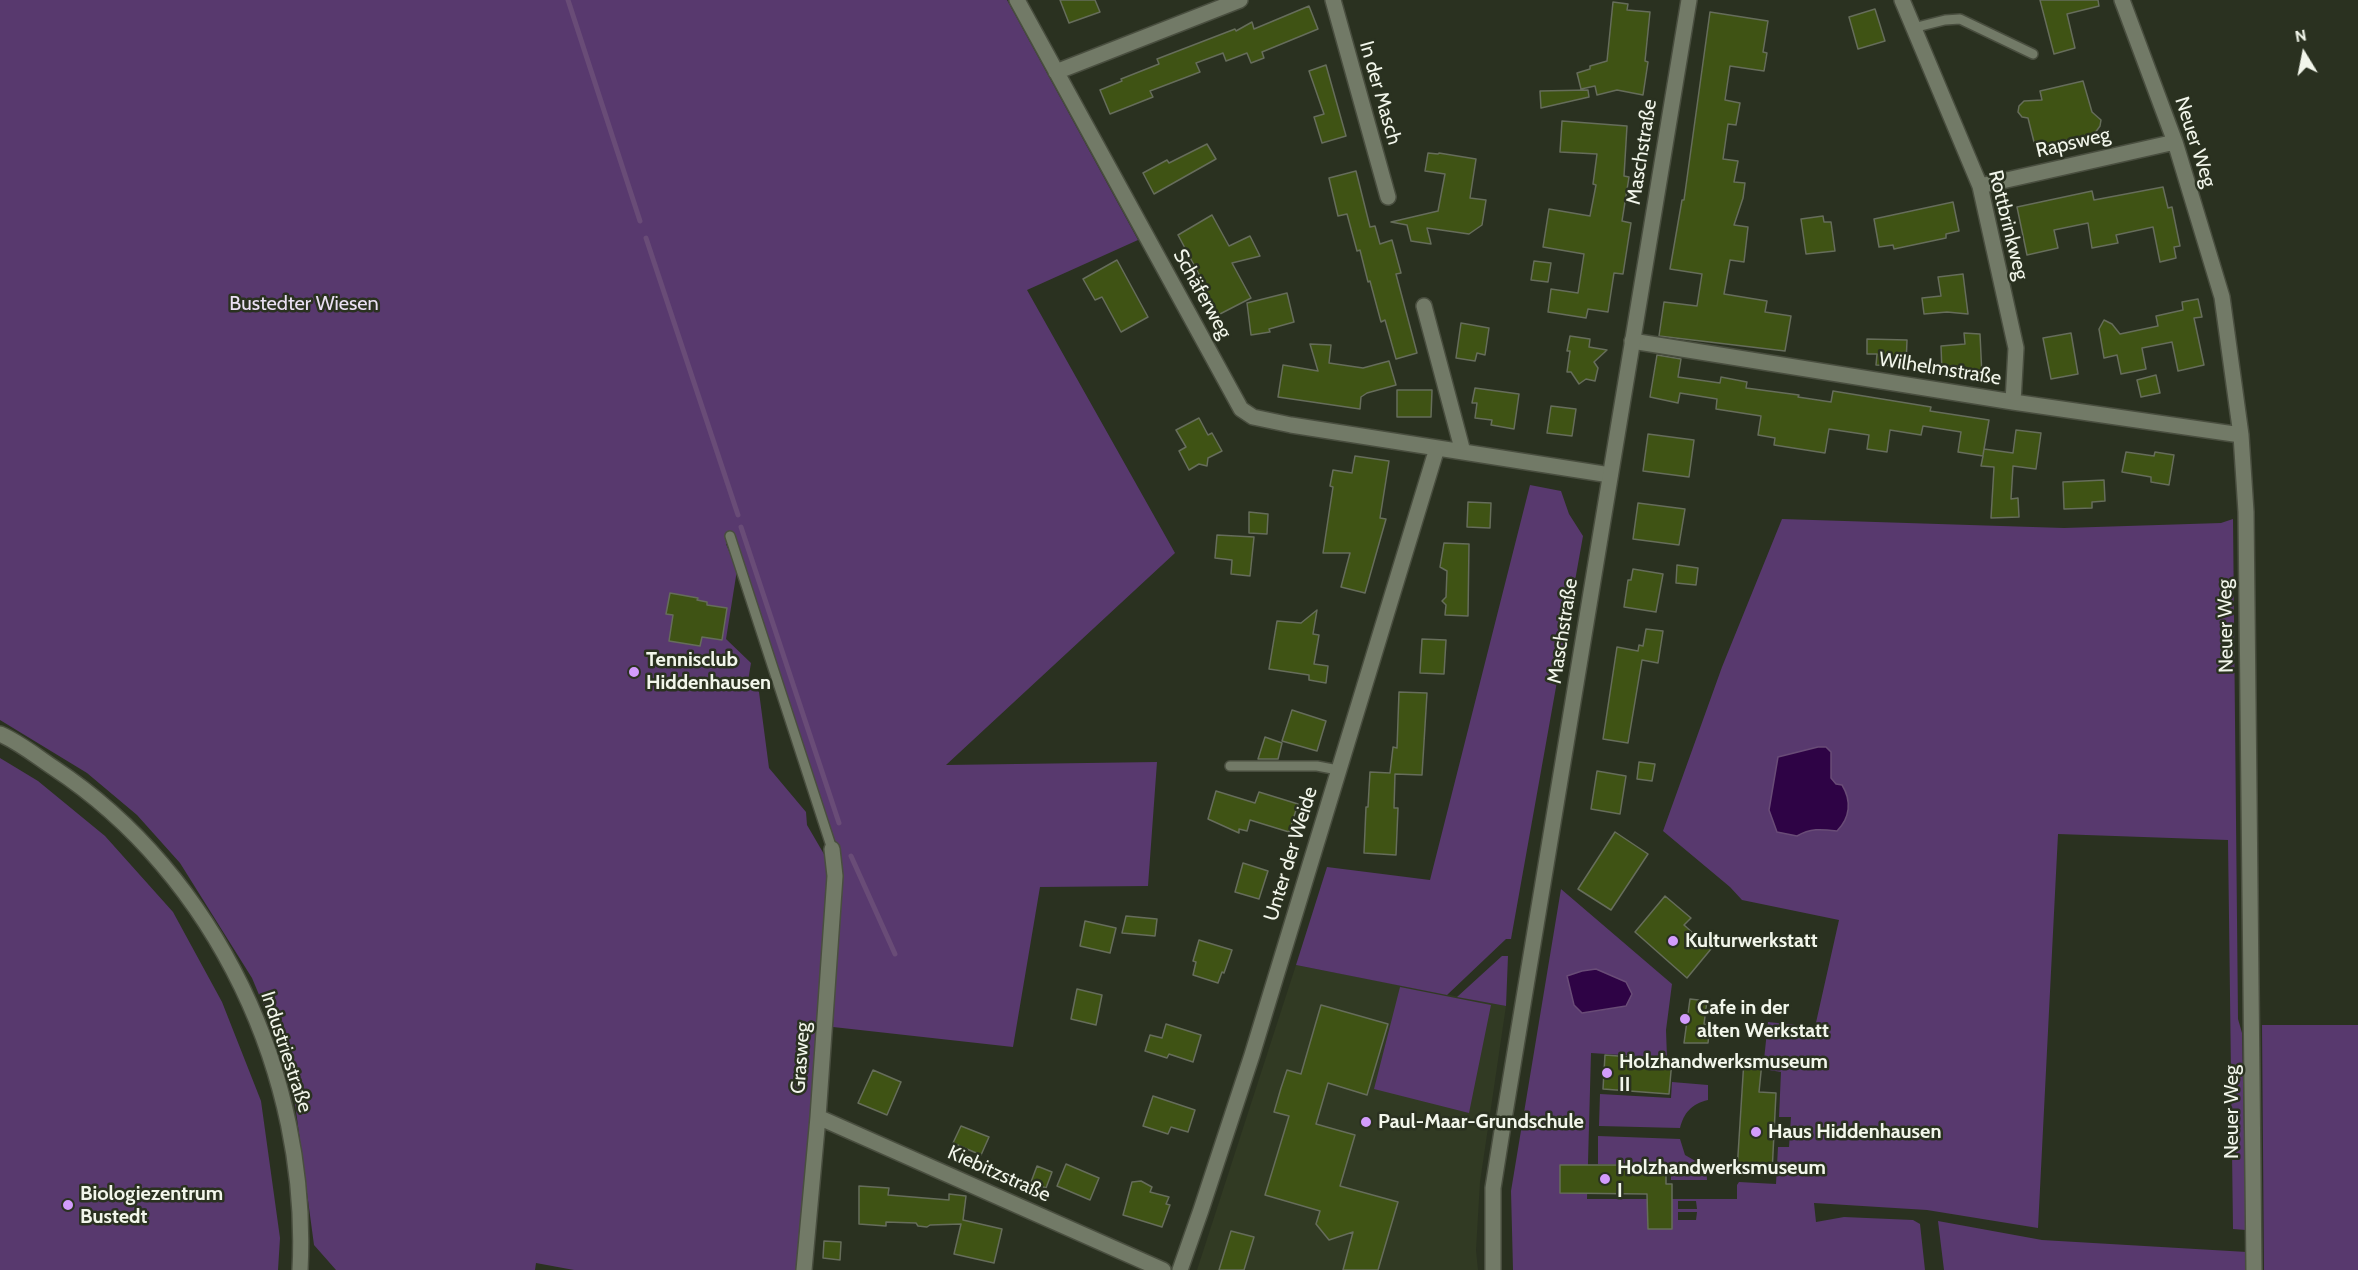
<!DOCTYPE html>
<meta charset="utf-8">
<style>
body{margin:0}
#map{position:relative;width:2358px;height:1270px;overflow:hidden;background:#2a3120;font-family:Cabin,sans-serif}
canvas{display:block}
.north{position:absolute;left:2274px;top:24px;width:60px;height:60px;-webkit-text-stroke:4px #2a3120;paint-order:stroke;rotate:350deg;font-size:16px;font-weight:700;line-height:24px;text-align:center;color:#f2f6eb}
.north::after{content:'';display:block;margin:auto;width:21px;height:27px;background:#f2f6eb;clip-path:polygon(50% 0,100% 100%,50% 72%,0 100%)}
</style>
<div id="map">
<canvas width="2358" height="1270"></canvas>
<div class="north">N</div>
</div>
<script>
const ctx = document.querySelector('canvas').getContext('2d');
ctx.lineJoin = 'round';
function fill(path, color) {
  ctx.fillStyle = color;
  ctx.fill(path, 'evenodd');
}
function trace(path, color, width, dash) {
  ctx.strokeStyle = color;
  ctx.lineWidth = width;
  ctx.lineCap = dash ? 'butt' : 'round';
  ctx.setLineDash(dash || []);
  ctx.stroke(path);
}
function drawText(font, color, halo, rows, align = 'center') {
  ctx.font = font + ' Cabin,sans-serif';
  ctx.lineWidth = 5;
  ctx.setLineDash([]);
  ctx.textBaseline = 'middle';
  ctx.strokeStyle = halo;
  ctx.fillStyle = color;
  for (const [text, x, y, turn = 0] of rows) {
    ctx.save();
    ctx.translate(x, y);
    ctx.rotate((+turn || 0) * Math.PI / 180);
    ctx.textAlign = isNaN(turn) ? turn : align;
    if (halo) ctx.strokeText(text, 0, 0);
    ctx.fillText(text, 0, 0);
    ctx.restore();
  }
}
fill(new Path2D(`
 M1296,965L1506,1006L1480,1182L1476,1250L1478,1270H1197Z`), '#313a23');
fill(new Path2D(`
 M0,0H1007L1138,240L1027,290L1175,553L946,765L1157,762L1148,886L1040,887L1013,1047L833,1027L841,860L736,541L726,544L737,570L726,639L751,663L748,681L759,692L769,768L806,812L807,825L828,861L810,1154L800,1270H574L536,1263L535,1270H336L314,1245L294,1096L278,1040L252,978L180,863L137,815L87,773L0,720Z
 M1530,485L1561,491L1569,514L1583,536L1511,939H1506L1447,995L1296,965L1327,867L1430,880Z
 M1782,519L2064,528L2221,523L2233,519L2238,1019L2242,1033L2246,1230L2233,1229L2228,840L2058,834L2038,1228L1927,1210L1814,1203L1816,1222L1844,1217L1913,1220L1920,1224L1925,1270H1513L1511,1191L1561,889L1672,984L1666,1030L1667,1058L1591,1053L1587,1199H1737V1185L1739,1182L1776,1184L1778,1147H1789L1791,1117H1779L1781,1072L1763,1069L1768,1022L1815,1027L1839,920L1742,900L1730,887L1663,831L1722,667ZM1831,752V778L1836,784L1837,831C1821,829 1810,828 1797,836L1777,831L1769,810ZM1567,976L1626,1006L1582,1013L1574,1005ZM1678,1201H1696L1697,1209H1678ZM1678,1212H1697L1696,1220H1678Z
 M0,758L38,781L105,836L173,912L222,1002L261,1101L280,1238L278,1270H0Z
 M1502,956H1508L1506,1006L1457,997Z
 M1400,987L1491,1005L1469,1113L1374,1089Z
 M2262,1025H2358V1270H2264Z
 M1672,1082L1708,1085V1100C1691,1104 1684,1113 1680,1128L1599,1126L1600,1094L1671,1098Z
 M1598,1136L1680,1139L1685,1155L1706,1167L1707,1180H1671V1165L1598,1164Z
 M1938,1221L2042,1240L2247,1252L2246,1270H1944Z`), '#58396e');
const water = new Path2D(`
 M1818,747H1826L1831,752V778L1836,784L1842,785C1852,801 1850,818 1837,831C1821,829 1810,828 1797,836L1777,832L1769,810L1778,757Z
 M1596,969L1626,982L1632,994L1626,1006L1582,1013L1574,1005L1567,976L1582,971Z`);
fill(water, '#2e0345');
trace(water, '#694c77', 1.5);
trace(new Path2D(`
 M568,0L640,221
 M646,238L738,515
 M741,527L839,823
 M851,856L895,954`), '#694c77', 5);
const building = new Path2D(`
 M1060,0H1095L1100,12L1069,23Z
 M2040,0H2098L2099,6L2067,14L2075,48L2054,54Z
 M1613,2L1628,4L1627,10L1650,12L1645,61L1648,62L1643,95L1617,90L1597,95L1595,86L1581,89L1577,73L1590,69V66L1607,61Z
 M1309,6L1318,29L1262,52L1264,58L1251,63L1247,53L1226,61L1223,53L1196,63L1200,72L1150,91L1153,97L1110,114L1100,90L1122,81L1121,79L1159,64L1157,59L1235,29L1236,31L1252,22L1254,29Z
 M1875,9L1885,41L1858,49L1849,17Z
 M1710,12L1768,21L1763,52L1767,53L1764,71L1730,66L1725,100L1740,103L1736,125L1728,124L1723,159L1738,161L1734,182L1745,183L1743,198L1734,225L1748,227L1744,262L1730,260L1724,294L1767,301L1765,312L1791,316L1785,351L1659,336L1664,302L1697,306L1702,274L1670,269L1682,200H1684Z
 M1326,65L1346,136L1322,143L1314,117L1324,114L1309,71Z
 M2083,81L2092,112L2101,120L2100,126L2095,133L2044,146L2038,145L2034,142L2028,118L2022,117L2018,112L2019,106L2024,101L2042,100L2040,91Z
 M1588,90L1589,97L1541,108L1540,91Z
 M1562,121L1627,126L1624,176L1629,177L1622,221L1631,223L1623,274L1614,273L1608,312L1588,309L1586,318L1548,312L1551,289L1578,293L1584,254L1543,247L1549,209L1590,216L1596,185L1593,184L1597,154L1560,152Z
 M1207,144L1216,159L1154,194L1143,173L1167,160L1169,163Z
 M1428,153L1438,154L1439,153L1476,159L1470,198L1486,200L1482,225L1469,234L1427,228L1431,244L1411,241L1407,225L1391,222L1438,211L1445,174L1425,171Z
 M1356,171L1370,227L1375,226L1380,244L1392,240L1401,273L1396,274L1417,353L1396,359L1385,320L1381,322L1370,281L1368,282L1360,250L1357,251L1347,214L1338,216L1329,178Z
 M2163,187L2168,208L2172,207L2180,246L2174,247L2176,258L2160,262L2153,227L2116,235L2118,243L2092,248L2088,223L2054,230L2058,248L2027,255L2017,207L2092,191L2094,200Z
 M1953,202L1959,231L1946,234V238L1894,249L1893,245L1879,247L1874,219Z
 M1212,215L1229,246L1250,236L1260,256L1232,263L1251,298L1218,315L1215,310L1212,311L1200,288L1198,280L1201,278L1178,235Z
 M1823,216L1824,222H1831L1835,251L1806,254L1801,219Z
 M1117,260L1148,317L1121,332L1102,297L1095,300L1083,279Z
 M1534,261L1551,263L1548,282L1531,280Z
 M1963,274L1968,314L1947,312L1924,314L1922,298L1941,296L1938,277Z
 M1287,293L1294,322L1269,329L1270,332L1251,335L1247,303Z
 M2198,299L2202,317L2194,318L2204,365L2178,371L2172,342L2142,348L2146,369L2121,374L2117,355L2104,358L2099,329L2104,320L2112,324L2120,334L2158,326L2156,316L2183,310L2182,302Z
 M1461,323L1489,328L1485,355L1477,353L1475,361L1456,358Z
 M1964,333L1980,334L1982,376L1956,377V370L1942,372L1941,346L1965,344Z
 M2071,333L2078,374L2051,379L2043,338Z
 M1570,336L1590,339L1589,347L1607,350L1594,362L1598,368L1595,381L1586,379L1579,384L1571,372H1567L1570,351H1567Z
 M1867,339L1907,340L1906,366L1876,365L1877,354H1867Z
 M1310,344L1331,345L1329,363L1363,368L1389,361L1396,385L1367,393L1361,397L1360,409L1278,397L1283,365L1318,371Z
 M1657,355L1681,359L1678,377L1720,383L1721,377L1747,382L1746,388L1799,395L1798,397L1831,402L1833,391L1931,407L1930,411L1989,420L1983,455L1984,449L2013,453L2016,430L2041,433L2036,469L2013,466L2011,499L2018,498L2019,517L1991,518L1994,467L1981,466L1983,456L1958,452L1961,432L1923,426L1921,435L1890,430L1887,452L1867,449L1869,435L1829,429L1825,453L1774,445L1775,438L1758,435L1761,416L1716,409L1717,399L1680,393L1678,403L1650,397Z
 M2156,375L2160,393L2141,397L2137,380Z
 M1475,388L1519,394L1514,429L1491,425L1492,420L1475,418L1477,403H1472Z
 M1397,390H1432L1431,417H1397Z
 M1551,406L1576,409L1572,436L1547,433Z
 M1199,418L1208,435L1212,433L1222,451L1208,458L1207,466L1199,464L1189,470L1179,451L1186,447L1176,430Z
 M1648,434L1694,440L1689,477L1643,471Z
 M2126,452L2154,456L2155,452L2174,455L2169,485L2151,482V477L2122,472Z
 M1355,456L1389,461L1380,518L1386,519L1365,593L1341,587L1350,553H1323L1333,487L1330,486L1333,470L1352,473Z
 M2104,480L2105,501L2092,502V508L2064,509L2063,482Z
 M1468,502L1491,503L1490,528L1467,527Z
 M1638,503L1685,509L1679,545L1633,539Z
 M1249,512L1268,514L1267,534L1249,533Z
 M1217,535L1254,537L1250,576L1231,574L1232,560L1215,558Z
 M1444,543L1469,544L1468,616L1445,615L1446,605L1442,601L1446,597L1447,571L1440,567Z
 M1677,565L1698,568L1696,585L1676,583Z
 M1633,569L1663,574L1656,612L1624,607L1628,580H1631Z
 M670,593L698,598L697,600L707,602V605L727,608L722,640L702,637L700,646L669,641L673,615L666,614Z
 M1317,610L1313,634L1319,635L1314,664L1328,666L1326,683L1309,680V675L1269,669L1277,621L1301,623Z
 M1646,629L1663,631L1658,663L1642,660L1628,743L1603,739L1617,647L1638,651L1639,645L1643,646Z
 M1422,639L1446,640L1444,674L1420,673Z
 M1399,692L1427,693L1422,775L1395,774L1394,808H1398L1396,855L1364,853L1366,807H1368L1370,772L1390,773L1393,747L1397,748Z
 M1292,710L1326,721L1317,751L1282,741Z
 M1265,737L1282,743L1278,759H1258Z
 M1639,762L1655,764L1652,781L1637,779Z
 M1597,771L1626,776L1620,814L1591,809Z
 M1216,791L1255,803L1259,792L1298,804L1289,832L1250,820L1247,831L1239,829V833L1208,819Z
 M1615,832L1648,854L1611,910L1578,889Z
 M1243,863L1268,871L1259,899L1235,892Z
 M1665,896L1691,918L1684,925L1711,949L1687,978L1635,932Z
 M1126,916L1157,919L1155,936L1122,933Z
 M1085,921L1116,928L1110,953L1080,946Z
 M1199,940L1232,950L1224,973L1222,972L1218,983L1193,975L1196,962L1193,961Z
 M1077,989L1102,995L1096,1025L1071,1019Z
 M1690,999L1707,1001L1704,1024L1710,1025L1708,1043H1684Z
 M1321,1005L1388,1024L1367,1095L1328,1083L1316,1124L1355,1135L1340,1186L1398,1202L1378,1270H1343L1353,1232L1329,1240L1316,1224L1320,1211L1265,1195L1289,1116L1274,1112L1281,1088L1287,1070L1301,1074Z
 M1166,1024L1201,1035L1193,1062L1169,1054L1167,1058L1145,1051L1150,1035L1162,1038Z
 M1605,1055L1672,1060L1669,1094L1603,1089Z
 M1744,1060L1762,1062L1759,1092L1776,1093L1772,1173L1737,1171Z
 M873,1070L901,1082L887,1115L858,1103Z
 M1153,1096L1195,1110L1188,1132L1171,1127L1168,1134L1143,1126Z
 M961,1126L989,1137L981,1155L953,1143Z
 M1066,1164L1099,1178L1090,1200L1057,1186Z
 M1560,1165H1666V1184H1672V1229H1648L1647,1194L1560,1193Z
 M1037,1166L1052,1172L1046,1188L1031,1182Z
 M1141,1181L1152,1187L1150,1192L1169,1197L1166,1204L1170,1205L1162,1227L1123,1215L1132,1182Z
 M859,1186L889,1188L888,1195L949,1200V1194L966,1196L963,1220L1002,1229L994,1263L954,1254L961,1224L930,1225L927,1227L918,1226L916,1223L886,1222V1226L859,1224Z
 M1231,1231L1254,1237L1244,1270H1219Z
 M824,1241L841,1242L840,1260L823,1258Z`);
fill(building, '#3f5314');
trace(building, '#666d5b', 1.5);
const service = new Path2D(`
 M1913,28L1945,20L1960,19L2033,54
 M730,536L832,849
 M1230,766H1317L1338,770`);
const minor = new Path2D(`
 M1017,0L1241,409L1253,417L1291,425L1610,475
 M1333,0L1388,197
 M1902,0L1980,186L2016,348L2013,402
 M2122,0L2175,142L2222,297L2241,435L2246,512L2254,1270
 M1056,72L1240,0
 M1980,186L2175,142
 M1424,306L1463,452
 M1632,341L2013,402L2241,435
 M818,1117L1163,1270
 M804,1270L818,1117L835,876L832,849
 M1180,1270L1201,1210L1252,1055L1437,448`);
const tertiary = new Path2D(`
 M0,734C19,742 36,756 54,768C216,875 310,1076 300,1270
 M1493,1270V1188L1503,1125L1689,0`);
trace(service, '#494e3f', 12);
trace(minor, '#494e3f', 18);
trace(tertiary, '#494e3f', 18);
trace(service, '#727a67', 9);
trace(minor, '#727a67', 15);
trace(tertiary, '#727a67', 15);
for (const [x, y, r, color] of [
 [634,672,6,"#d39cfc"],
 [1673,941,6,"#d39cfc"],
 [1685,1019,6,"#d39cfc"],
 [1607,1073,6,"#d39cfc"],
 [1366,1122,6,"#d39cfc"],
 [1756,1132,6,"#d39cfc"],
 [1605,1179,6,"#d39cfc"],
 [68,1205,6,"#d39cfc"]
]) {
  const dot = new Path2D();
  dot.arc(x, y, r, 0, 2 * Math.PI);
  ctx.fillStyle = color;
  ctx.fill(dot);
  trace(dot, '#2a3120', 2);
}
drawText('20px', '#f2f6eb', '#2a3120', [
 ["In der Masch",1380,93,74],
 ["Neuer Weg",2195,142,72],
 ["Rapsweg",2073,143,-13],
 ["Maschstraße",1642,152,-81],
 ["Rottbrinkweg",2008,225,76],
 ["Schäferweg",1202,294,61],
 ["Wilhelmstraße",1940,369,9],
 ["Neuer Weg",2226,626,-91],
 ["Maschstraße",1563,631,-81],
 ["Unter der Weide",1291,854,-73],
 ["Industriestraße",286,1052,72],
 ["Grasweg",801,1058,-86],
 ["Neuer Weg",2232,1112,-90],
 ["Kiebitzstraße",999,1174,24]
]);
drawText('20px', '#eae0f3', '#2a3120', [
 ["Bustedter Wiesen",304,304]
]);
drawText('bold 20px', '#f2f6eb', '#2a3120', [
 ["Tennisclub",646,660],
 ["Hiddenhausen",646,683],
 ["Kulturwerkstatt",1685,941],
 ["Cafe in der",1697,1008],
 ["alten Werkstatt",1697,1031],
 ["Holzhandwerksmuseum",1619,1062],
 ["II",1619,1085],
 ["Paul-Maar-Grundschule",1378,1122],
 ["Haus Hiddenhausen",1768,1132],
 ["Holzhandwerksmuseum",1617,1168],
 ["I",1617,1191],
 ["Biologiezentrum",80,1194],
 ["Bustedt",80,1217]
], 'left');
</script>
